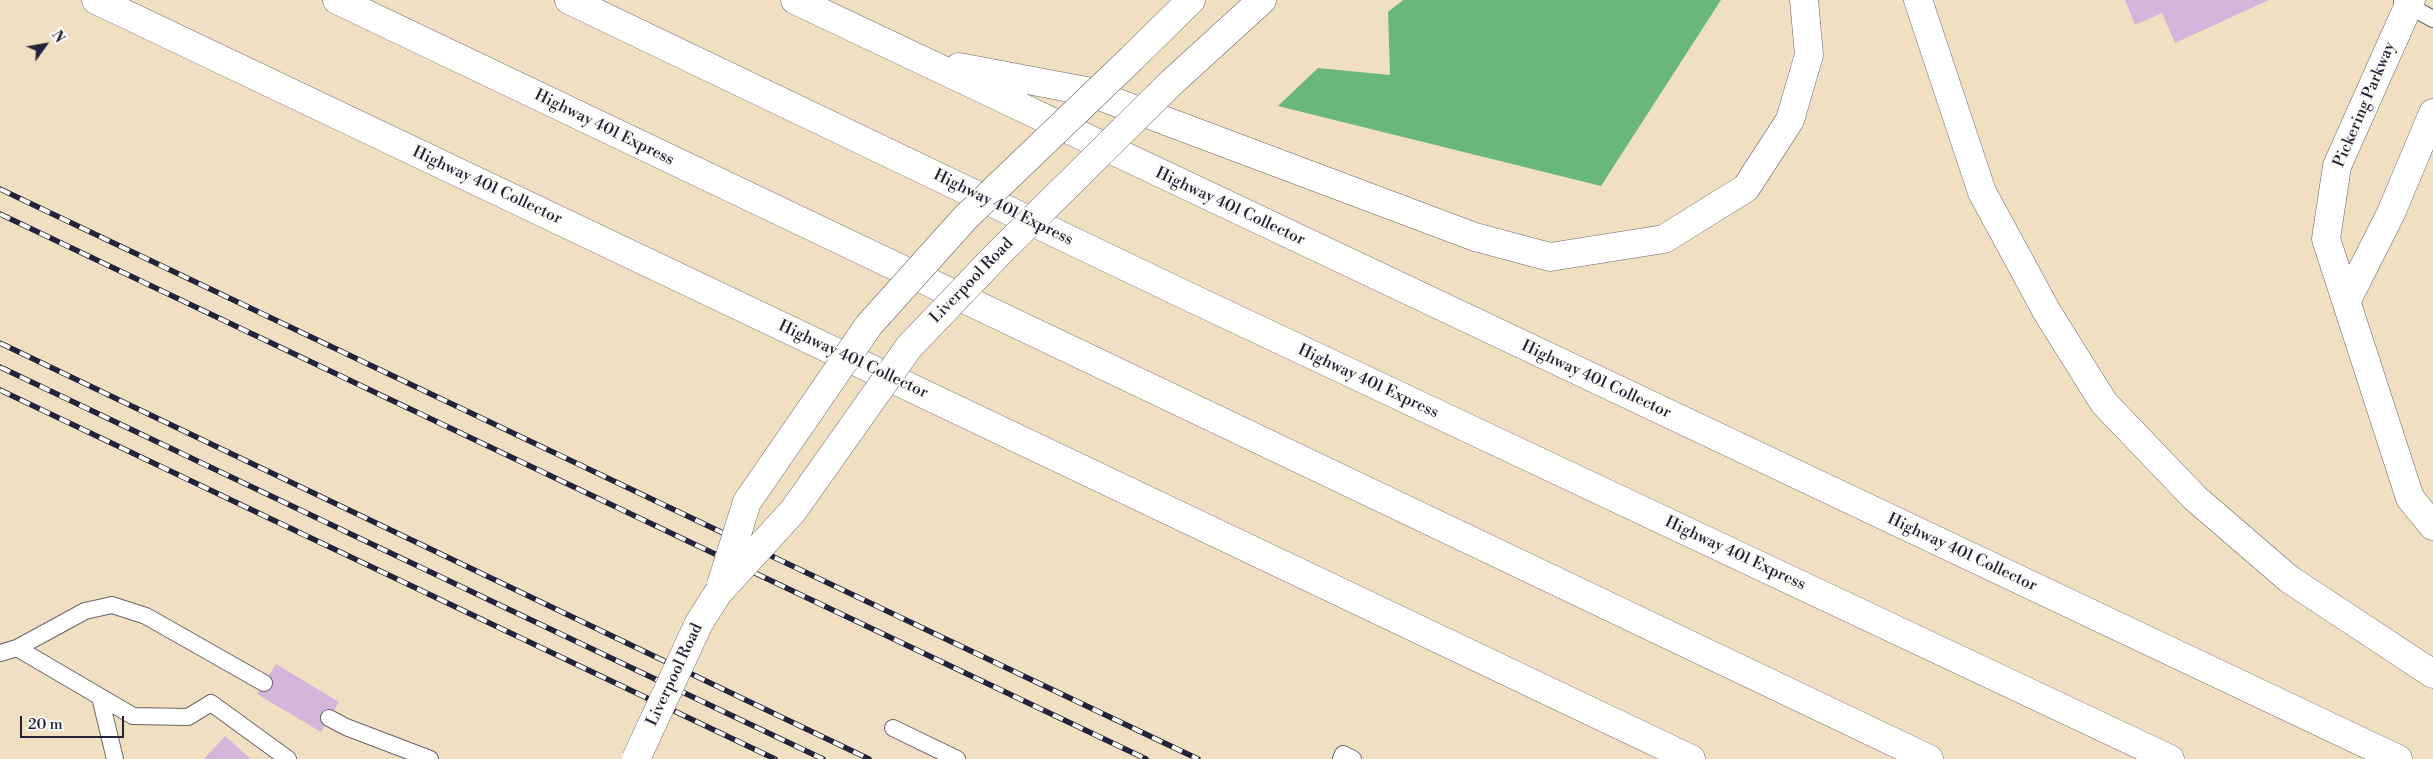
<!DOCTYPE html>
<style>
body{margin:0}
#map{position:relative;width:2433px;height:759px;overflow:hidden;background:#f0e0c1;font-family:"Libre Bodoni",serif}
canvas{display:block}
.north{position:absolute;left:20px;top:20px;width:50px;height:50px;-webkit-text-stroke:4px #fdfcf7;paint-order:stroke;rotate:58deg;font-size:14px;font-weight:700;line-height:20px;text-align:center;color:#22223b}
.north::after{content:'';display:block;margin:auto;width:18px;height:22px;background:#22223b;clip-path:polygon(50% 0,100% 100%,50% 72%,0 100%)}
.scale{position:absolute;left:20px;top:716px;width:104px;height:22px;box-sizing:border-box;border:2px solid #22223b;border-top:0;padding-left:6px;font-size:15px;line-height:18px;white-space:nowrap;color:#22223b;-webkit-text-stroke:4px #fdfcf7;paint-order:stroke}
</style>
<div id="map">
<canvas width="2433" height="759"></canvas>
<div class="north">N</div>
<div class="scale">20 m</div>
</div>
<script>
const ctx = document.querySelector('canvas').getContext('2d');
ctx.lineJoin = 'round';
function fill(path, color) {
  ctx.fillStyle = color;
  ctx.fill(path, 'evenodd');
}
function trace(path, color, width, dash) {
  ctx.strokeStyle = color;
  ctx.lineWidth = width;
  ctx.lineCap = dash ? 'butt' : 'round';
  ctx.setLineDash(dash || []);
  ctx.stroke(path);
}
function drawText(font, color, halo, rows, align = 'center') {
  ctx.font = font + ' "Libre Bodoni",serif';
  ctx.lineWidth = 4;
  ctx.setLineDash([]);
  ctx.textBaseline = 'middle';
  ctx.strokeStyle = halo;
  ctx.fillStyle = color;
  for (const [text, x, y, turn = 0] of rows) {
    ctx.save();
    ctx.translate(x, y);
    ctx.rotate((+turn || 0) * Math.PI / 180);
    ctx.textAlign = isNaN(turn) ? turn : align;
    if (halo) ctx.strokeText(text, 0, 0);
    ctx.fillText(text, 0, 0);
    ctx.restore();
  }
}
fill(new Path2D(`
 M1403,0H1721L1601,186L1278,106L1318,68L1390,75L1388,12Z`), '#6ab67f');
fill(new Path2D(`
 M2125,0H2269L2175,43L2162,13L2135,25Z
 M276,664L339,702L321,732L257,694Z
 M225,736L251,759H204Z`), '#d5b5db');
const service = new Path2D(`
 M2402,2L2433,19
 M17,648L133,716L188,717L211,703L288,759
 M0,653L17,648L85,611L112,605L146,616L264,683
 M100,697L115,759
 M329,718L346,727L430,759
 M893,728L957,759
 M1341,759L1343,754L1353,759`);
const tertiary = new Path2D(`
 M2411,0L2337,166L2326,239L2410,498L2433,526
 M2347,300L2391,213L2433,113`);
const secondary = new Path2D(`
 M1131,59L1191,0
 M1171,83L1262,0`);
const motorway = new Path2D(`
 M96,0L1691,759
 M337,0L1929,759
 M569,0L1183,294L2170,759
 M795,0L2398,759
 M1918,0L1982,192L2047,312L2104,403L2195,498L2289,579L2433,674
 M959,67L1086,91L1475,237L1550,257L1664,239L1746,188L1790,120L1809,55L1804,0`);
trace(service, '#6a646a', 18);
trace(tertiary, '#6a646a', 29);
trace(secondary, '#6a646a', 29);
trace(motorway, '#6a646a', 29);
trace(service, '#fff', 16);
trace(tertiary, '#fff', 28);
trace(secondary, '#fff', 28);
trace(motorway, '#fff', 28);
const rail = new Path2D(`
 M0,189L1198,759
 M0,214L1146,759
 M0,343L869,759
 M0,367L823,759
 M0,390L775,759`);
trace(rail, '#22223b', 5.5);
trace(rail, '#fdfcf7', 4, [11]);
const secondaryBridge = new Path2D(`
 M721,585L747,502L869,325L966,217L1131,59
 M636,759L699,623L718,593L793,511L909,347L997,255L1171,83`);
trace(secondaryBridge, '#6a646a', 29, []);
trace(secondaryBridge, '#fff', 28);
drawText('16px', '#22223b', '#fdfcf7', [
 ["Pickering Parkway",2365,105,-67],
 ["Highway 401 Express",604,128,26],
 ["Highway 401 Collector",487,186,25],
 ["Highway 401 Collector",1230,207,25],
 ["Highway 401 Express",1003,208,26],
 ["Liverpool Road",972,281,-46],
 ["Highway 401 Collector",853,360,25],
 ["Highway 401 Collector",1596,380,25],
 ["Highway 401 Express",1368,382,25],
 ["Highway 401 Collector",1962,553,25],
 ["Highway 401 Express",1735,554,25],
 ["Liverpool Road",675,675,-65]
]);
</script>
